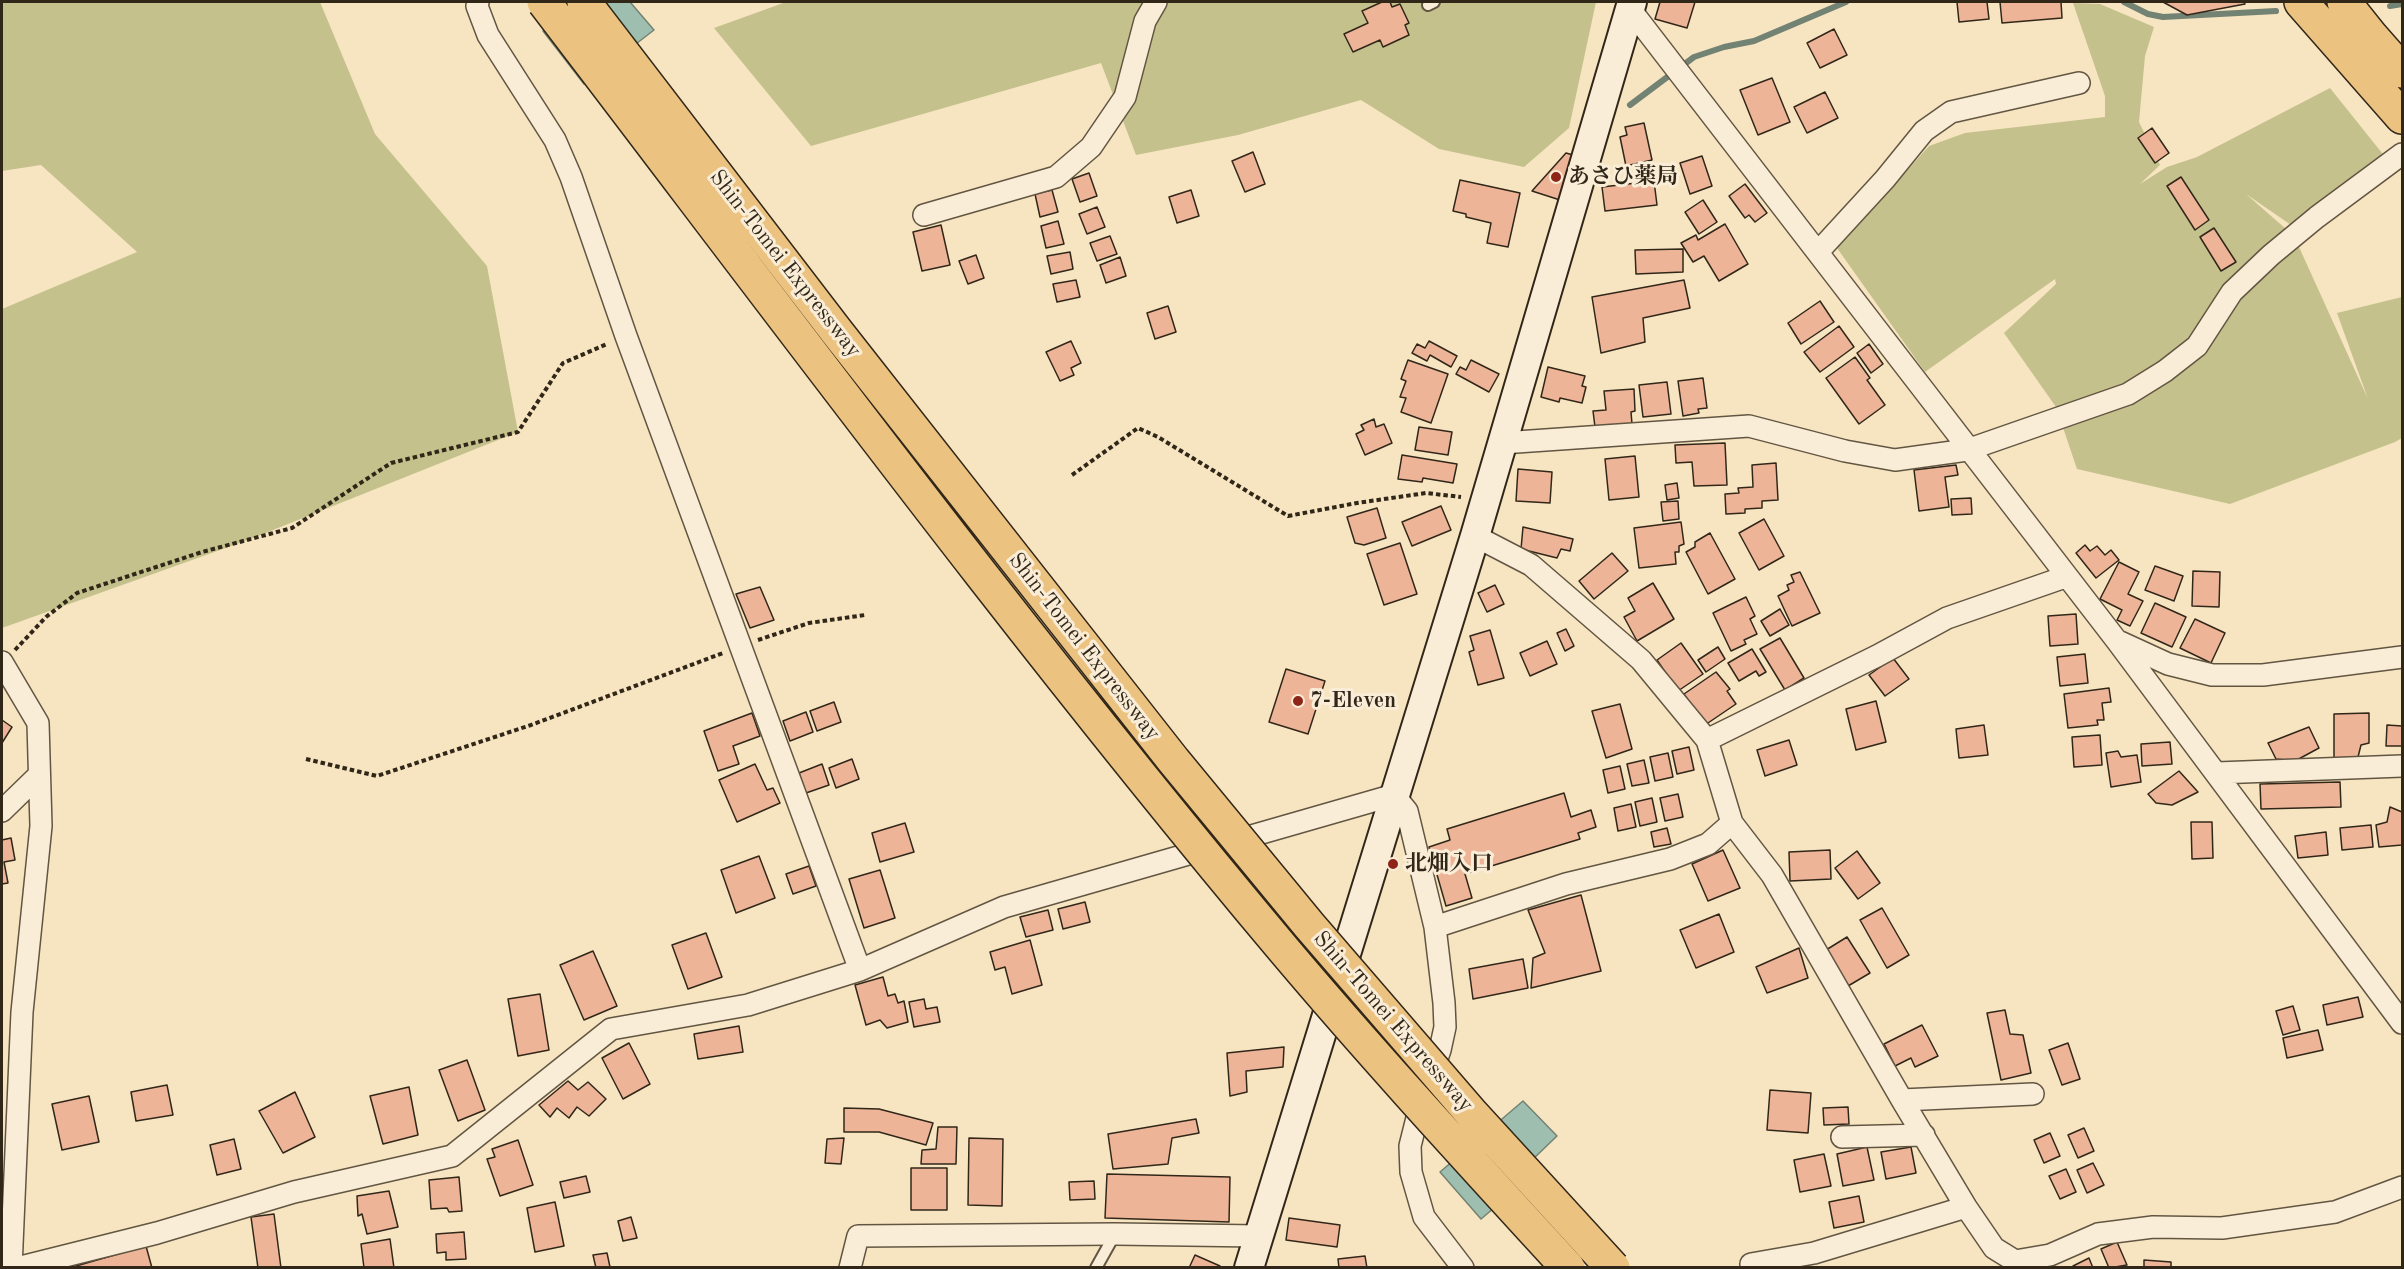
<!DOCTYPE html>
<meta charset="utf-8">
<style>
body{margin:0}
#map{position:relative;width:2404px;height:1269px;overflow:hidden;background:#f7e4c1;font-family:"Old Standard TT",serif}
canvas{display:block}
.frame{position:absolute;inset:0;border:3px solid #312719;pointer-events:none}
</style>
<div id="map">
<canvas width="2404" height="1269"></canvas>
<div class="frame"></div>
</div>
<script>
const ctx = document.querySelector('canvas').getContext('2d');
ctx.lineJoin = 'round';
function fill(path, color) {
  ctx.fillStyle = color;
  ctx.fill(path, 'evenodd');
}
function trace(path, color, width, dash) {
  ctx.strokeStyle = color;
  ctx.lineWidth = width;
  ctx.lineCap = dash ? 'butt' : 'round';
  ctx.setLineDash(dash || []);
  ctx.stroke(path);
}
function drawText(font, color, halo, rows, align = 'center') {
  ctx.font = font + ' "Old Standard TT","Noto Serif JP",serif';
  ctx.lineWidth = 6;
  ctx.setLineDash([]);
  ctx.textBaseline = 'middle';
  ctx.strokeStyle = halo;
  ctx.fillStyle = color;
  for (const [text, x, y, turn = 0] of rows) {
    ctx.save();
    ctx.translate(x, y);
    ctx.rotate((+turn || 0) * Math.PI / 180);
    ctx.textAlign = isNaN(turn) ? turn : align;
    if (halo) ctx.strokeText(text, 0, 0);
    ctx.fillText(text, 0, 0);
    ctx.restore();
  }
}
fill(new Path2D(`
 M2,2H320L375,134L487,266L518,432L248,540L2,628V309L137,252L41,165L2,171Z
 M786,2H1596L1569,128L1524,167L1439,149L1361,100L1238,135L1136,155L1101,63L811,146L714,28Z
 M2073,3L2100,4L2154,27L2145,56L2139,122L2160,165L2140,184L2167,167L2197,157L2330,88L2386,158L2291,225L2246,194L2294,236L2368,399L2337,313L2402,297V438L2395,442L2230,504L2077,469L2056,407L2004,333L2056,284L2055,279L1925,372L1837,248L1929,146L1965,133L2105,117V96Z`), '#c5c18d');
const water = new Path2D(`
 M598,2H630L654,30L584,84L543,31L575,4Z
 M1523,1101L1557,1136L1531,1161L1539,1170L1481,1219L1440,1172Z`);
fill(water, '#9ebfaf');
trace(water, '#728273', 1.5);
trace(new Path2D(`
 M2124,2L2148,14L2163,17L2276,11
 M2390,6L2402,4
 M1630,105L1694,57L1724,47L1754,41L1846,2`), '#728273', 6);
const building = new Path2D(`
 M1382,2H1390L1392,7L1400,4L1409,23L1405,25L1409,35L1383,47L1380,40L1353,52L1344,34L1368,23L1362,11Z
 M1660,2H1695L1687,28L1655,19Z
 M1957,2H1987L1989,19L1959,22Z
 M2000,2H2061L2062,18L2002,23Z
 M2163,2H2244L2245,4L2187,15Z
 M1834,29L1847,55L1820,68L1807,43Z
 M1772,78L1790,122L1758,135L1740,90Z
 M1825,92L1838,118L1807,133L1794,107Z
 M1644,123L1652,160L1626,166L1620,137L1627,135L1625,127Z
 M2152,128L2169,153L2155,163L2138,138Z
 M1253,152L1265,184L1245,192L1232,161Z
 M1566,153L1573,155L1560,200L1532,191Z
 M1702,156L1712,186L1690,194L1680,163Z
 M1089,173L1097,196L1080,202L1072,179Z
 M2181,177L2209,220L2195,230L2167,186Z
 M1460,180L1520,193L1508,247L1487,243L1491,223L1466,217V214L1453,211Z
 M1654,181L1657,205L1605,211L1602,187Z
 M1745,184L1767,213L1755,222L1749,215L1745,218L1729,196Z
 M1052,190L1058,212L1040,217L1035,194Z
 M1191,190L1199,216L1177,223L1169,197Z
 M1703,200L1717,222L1699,234L1685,212Z
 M1097,207L1105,227L1087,234L1079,214Z
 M1058,221L1064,244L1046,248L1041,226Z
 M1725,224L1748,264L1719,281L1704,256L1693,262L1681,243L1696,235L1698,240Z
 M941,225L950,265L922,271L913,232Z
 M2214,228L2236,262L2221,271L2200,237Z
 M1110,236L1117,254L1097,261L1090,243Z
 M1683,249V272L1636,274L1635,250Z
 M1070,252L1073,269L1051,274L1047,256Z
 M976,255L984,278L968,284L959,261Z
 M1120,257L1126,276L1106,283L1100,265Z
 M1076,280L1080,297L1057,302L1053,284Z
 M1684,280L1690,308L1643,318L1645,342L1601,353L1592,297Z
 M1820,301L1834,322L1801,344L1788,323Z
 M1168,306L1176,332L1155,339L1147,313Z
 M1839,326L1854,347L1820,372L1804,352Z
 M1071,341L1081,363L1071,368L1074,375L1060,381L1046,352Z
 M1429,341L1457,356L1451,367L1430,355L1427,361L1412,353L1417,344L1425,348Z
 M1869,344L1883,364L1871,373L1857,353Z
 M1855,357L1870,378L1867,380L1885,405L1859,424L1826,378Z
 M1408,360L1448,374L1431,423L1401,412L1406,398L1400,397L1406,381L1401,379Z
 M1471,360L1499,374L1489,392L1456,374L1460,367L1466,370Z
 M1548,367L1585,376L1582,386L1586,387L1582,403L1560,398L1559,402L1541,397Z
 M1703,378L1707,408L1698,409L1699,413L1683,416L1678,381Z
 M1667,382L1671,414L1643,417L1639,385Z
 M1634,389L1635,411L1631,412L1632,424L1595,427L1593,411L1606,410L1604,391Z
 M1374,419L1376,427L1384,424L1392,443L1365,455L1356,434L1364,430L1361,425Z
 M1419,427L1452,432L1448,455L1415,450Z
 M1725,443L1727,485L1694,486L1692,462L1676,463L1675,445Z
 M1402,455L1457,464L1453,483L1423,478L1422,482L1398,479Z
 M1635,456L1639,497L1609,500L1605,459Z
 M1776,463L1778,500L1762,501V508L1745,509V513L1726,514L1725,494L1739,493L1738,488L1753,487L1752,465Z
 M1956,465L1958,475L1945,477L1949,507L1919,511L1914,470Z
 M1518,469L1552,472L1550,503L1516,501Z
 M1677,483L1679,498L1667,500L1665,485Z
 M1971,498L1972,514L1952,515L1951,499Z
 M1678,501L1679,519L1663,521L1661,502Z
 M1441,506L1451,530L1412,546L1402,522Z
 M1377,508L1386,538L1364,545L1355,543L1347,517Z
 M1764,519L1784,556L1759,570L1739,533Z
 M1681,522L1684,544L1679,546V552H1675L1676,564L1639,568L1634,528Z
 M1523,527L1573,539L1570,551L1561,549L1557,558L1521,549Z
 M1710,533L1735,579L1708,594L1686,552L1695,547V542Z
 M1400,543L1417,594L1384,605L1367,554Z
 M2085,545L2090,551L2097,546L2105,555L2111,550L2119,560L2096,578L2076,553Z
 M1612,553L1628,571L1594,599L1579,581Z
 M2119,562L2139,572L2128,594L2143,601L2130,626L2117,620L2122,610L2100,599Z
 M2155,566L2183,576L2174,601L2145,590Z
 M2193,571L2220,572L2219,607L2192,606Z
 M1800,572L1820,613L1792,626L1778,596L1789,590L1787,585L1794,582L1791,575Z
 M1653,583L1674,619L1637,641L1624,617L1635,611L1628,598Z
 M1495,585L1504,604L1487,612L1478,593Z
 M760,587L774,620L750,628L736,594Z
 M1746,597L1755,616L1750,619L1757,634L1744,640L1746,644L1731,651L1713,613Z
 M2155,603L2186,617L2172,647L2141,633Z
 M1780,609L1789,625L1770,636L1761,621Z
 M2076,614L2078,644L2050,646L2048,616Z
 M2195,619L2225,633L2211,663L2180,648Z
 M1566,629L1574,646L1565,651L1557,633Z
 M1490,630L1504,678L1478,685L1469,652L1474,650L1470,636Z
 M1780,638L1804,678L1785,690L1760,649Z
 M1547,641L1557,664L1530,676L1520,653Z
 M1681,643L1703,674L1678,691L1657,660Z
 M1718,647L1725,659L1706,672L1698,660Z
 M1752,649L1766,672L1759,676L1756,671L1739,681L1728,663Z
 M2085,654L2088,683L2060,686L2057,657Z
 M1893,658L1909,679L1885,696L1869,675Z
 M1286,669L1325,681L1308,734L1269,722Z
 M1716,672L1730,689L1727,691L1736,704L1705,725L1684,694Z
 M2109,688L2111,702L2102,703L2104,720H2097L2098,725L2068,728L2064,694Z
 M1876,701L1886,742L1856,750L1846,709Z
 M834,702L841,722L817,731L810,711Z
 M1620,704L1632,749L1606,758L1592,711Z
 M806,712L813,732L790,741L783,721Z
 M752,713L760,736L733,746L739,764L718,771L704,731Z
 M2369,713V743L2361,745L2358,757L2334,758V714Z
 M2,720L12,727L2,743Z
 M1984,725L1988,755L1959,758L1956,729Z
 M2387,725L2402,726V746H2386Z
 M2309,727L2319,748L2295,761L2276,759L2268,743Z
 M2100,735L2102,765L2074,767L2072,737Z
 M1789,740L1797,765L1765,776L1757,750Z
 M2170,742L2172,764L2142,766L2141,744Z
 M1689,747L1694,770L1677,774L1672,751Z
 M2118,751L2121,757L2137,755L2141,782L2111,787L2106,753Z
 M1668,753L1673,777L1655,781L1650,757Z
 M852,759L859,779L836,788L829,768Z
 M1644,760L1649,783L1632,786L1627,764Z
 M755,764L767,790L773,788L780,803L737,822L719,780Z
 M822,764L829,785L806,793L799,773Z
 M1620,766L1625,789L1608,793L1603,770Z
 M2179,771L2198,792L2172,805L2156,803L2148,794Z
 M2340,782L2341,807L2261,809L2260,784Z
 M1564,793L1571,817L1591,810L1596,827L1578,833L1580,839L1465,874L1472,898L1446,906L1429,847L1450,840L1447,829Z
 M1678,794L1683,817L1665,821L1660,798Z
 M1652,798L1657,822L1640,826L1635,802Z
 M1631,804L1636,827L1618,831L1614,808Z
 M2390,807L2402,812V845L2379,847L2376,825L2387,822Z
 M2191,822H2212L2213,858L2192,859Z
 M905,823L914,852L880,862L872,833Z
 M2371,825L2373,847L2342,850L2340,828Z
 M1667,828L1671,844L1654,847L1651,832Z
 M2326,832L2328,855L2298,858L2295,836Z
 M11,838L15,860L4,862L8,883L2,884V840Z
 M1723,850L1740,888L1708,901L1692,864Z
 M1830,850L1831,879L1790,881L1789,852Z
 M1857,851L1880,883L1858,899L1835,868Z
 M759,856L775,898L736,913L721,870Z
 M809,866L816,886L793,894L786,874Z
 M880,870L895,918L864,928L849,879Z
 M1581,895L1601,971L1531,988L1533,958L1545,953L1528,910Z
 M1085,902L1090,922L1063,929L1058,909Z
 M1882,908L1909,955L1887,968L1860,920Z
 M1048,910L1053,930L1026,937L1020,917Z
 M1719,914L1734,952L1696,968L1680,930Z
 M706,933L722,977L688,989L672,945Z
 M1847,937L1870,973L1848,986L1826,950Z
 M1030,940L1042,985L1012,994L1005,967L995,970L990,952Z
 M1799,948L1808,978L1767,993L1756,967Z
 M593,951L617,1006L584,1020L560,965Z
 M1523,959L1528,988L1473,999L1469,969Z
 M883,977L888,996L895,994L898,1003L904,1001L908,1022L887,1028L880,1020L866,1025L855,985Z
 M540,994L549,1050L518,1056L508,999Z
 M2358,997L2363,1017L2327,1025L2323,1005Z
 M924,999L926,1009L937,1007L940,1022L914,1027L909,1002Z
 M2293,1006L2300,1030L2283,1035L2276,1011Z
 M2005,1010L2010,1034L2023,1035L2031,1073L2001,1080L1987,1013Z
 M1922,1025L1938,1056L1915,1067L1911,1058L1895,1066L1884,1044Z
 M739,1026L743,1052L698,1059L694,1034Z
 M2318,1030L2323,1050L2287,1058L2283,1038Z
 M629,1043L650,1084L623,1099L602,1058Z
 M2068,1043L2080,1079L2062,1085L2049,1050Z
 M1284,1047L1283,1067L1246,1071L1247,1092L1230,1096L1227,1053Z
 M467,1060L485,1110L458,1121L439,1070Z
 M568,1081L578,1090L588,1082L606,1099L589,1116L577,1107L569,1118L557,1108L550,1117L539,1105Z
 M167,1085L173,1115L136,1121L131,1092Z
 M409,1087L418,1135L383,1144L370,1096Z
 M1770,1090L1811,1093L1808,1133L1767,1130Z
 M295,1092L315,1137L283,1153L259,1111Z
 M89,1096L99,1142L62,1150L52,1104Z
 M1848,1107L1849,1124L1824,1125L1823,1108Z
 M844,1108L879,1109L933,1123L926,1145L879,1132H844Z
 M1196,1119L1199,1133L1172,1138L1168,1164L1113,1169L1108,1134Z
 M938,1127H957L956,1164H921L922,1150L936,1149Z
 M2084,1128L2094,1151L2078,1158L2068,1135Z
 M2050,1133L2060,1156L2044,1163L2034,1140Z
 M844,1138L841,1164L825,1163L827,1139Z
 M969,1138L1003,1139L1002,1206L968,1205Z
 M234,1139L241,1169L217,1175L210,1145Z
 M518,1140L533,1185L500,1196L487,1159L495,1157L492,1149Z
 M1867,1147L1874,1180L1843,1186L1837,1154Z
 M1911,1147L1916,1173L1886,1179L1881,1152Z
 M1824,1154L1831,1186L1800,1192L1794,1160Z
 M2093,1163L2104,1185L2087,1193L2077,1170Z
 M911,1168H947V1210H911Z
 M2066,1169L2076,1192L2060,1199L2049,1176Z
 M1107,1174L1230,1177L1229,1222L1105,1218Z
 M586,1176L590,1192L564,1198L560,1182Z
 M459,1177L462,1211L449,1212L447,1208L431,1209L429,1180Z
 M1094,1181L1095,1199L1070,1200L1069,1182Z
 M389,1191L398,1227L367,1234L362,1214L358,1216L357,1196Z
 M1859,1196L1864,1222L1834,1228L1829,1202Z
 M555,1202L564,1246L535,1252L527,1208Z
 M274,1214L281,1268H258L251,1217Z
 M631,1217L637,1238L623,1241L618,1221Z
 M1289,1218L1340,1225L1337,1247L1286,1240Z
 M464,1232L466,1259L446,1260V1252L437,1253L436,1234Z
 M390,1239L394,1268H364L361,1244Z
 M2117,1242L2127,1265L2109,1268L2101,1249Z
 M146,1246L152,1268H69Z
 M607,1253L610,1267L596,1268L593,1255Z
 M1195,1255L1220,1266L1219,1268H1189Z
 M1365,1256L1367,1268H1339L1338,1259Z
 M2089,1258L2093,1268H2073V1266Z
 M2144,1260L2171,1262V1268H2144Z`);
fill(building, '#edb498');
trace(building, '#312719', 1.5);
const lane = new Path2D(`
 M1428,5L1434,2
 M1096,1268L1115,1234`);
const street = new Path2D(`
 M478,2L477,6L488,35L555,140L571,177L626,336L860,970
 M1630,9L2117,641L2402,1023
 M924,215L1056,177L1091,147L1125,97L1145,21L1156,2
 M1818,252L1885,179L1924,131L1951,112L2079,83
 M1502,443L1749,426L1845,451L1895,460L1967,450L2128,394L2165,371L2197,346L2232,292L2271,255L2317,217L2402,154
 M1475,536L1531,565L1641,660L1707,740
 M2120,642L2168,664L2212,675H2263L2402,657
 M2,662L38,723L41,826L22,1012L11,1268
 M2217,773L2402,766
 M2,811L39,775
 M1732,823L1772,875L1902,1100L1966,1207L1994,1248L2015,1261L2050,1255L2098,1234L2153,1227L2222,1228L2335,1212L2402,1187
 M1435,927L1566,884L1670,859L1708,844L1732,823L1707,740L1877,656L1947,618L2065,577
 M1902,1100L2033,1094
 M1842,1137L1924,1135
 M1751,1264L1814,1253L1966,1207
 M17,1268L157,1233L294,1192L452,1156L611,1029L748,1005L860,970L1004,907L1394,795L1407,811L1435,927L1444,1003L1445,1027L1440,1050L1417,1118L1410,1146L1411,1172L1424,1217L1463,1268
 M850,1268L858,1236L1115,1234L1259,1236`);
const secondary = new Path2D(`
 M1249,1268L1475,536L1632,2`);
const highway = new Path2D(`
 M2301,2L2402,117
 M2344,2L2372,37L2402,71`);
trace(lane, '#625643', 14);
trace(street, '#625643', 24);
trace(secondary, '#312719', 32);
trace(highway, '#312719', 36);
trace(new Path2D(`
 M1072,475L1138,428L1158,437L1288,516L1357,503L1426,493L1461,497
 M758,640L809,623L865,615
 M15,650L46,617L77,593L202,552L292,528L391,463L518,432L563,363L607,344
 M306,759L377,776L531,725L723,653`), '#312719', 4, [4.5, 3]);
trace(lane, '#faedd7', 10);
trace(street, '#faedd7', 21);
trace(secondary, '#faedd7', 28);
trace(highway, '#ecc280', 33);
const highwayBridge = new Path2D(`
 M544,2C787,320 1026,643 1284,950C1376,1059 1472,1163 1568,1268
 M584,2L837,332L1174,761L1309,925L1473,1115L1613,1268`);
trace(highwayBridge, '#312719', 36, []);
trace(highwayBridge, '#ecc280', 33);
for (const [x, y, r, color] of [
 [1556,177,6,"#8f2418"],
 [1298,701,6,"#8f2418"],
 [1393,864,6,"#8f2418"]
]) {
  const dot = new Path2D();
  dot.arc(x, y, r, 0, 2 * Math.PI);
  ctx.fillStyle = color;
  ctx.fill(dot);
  trace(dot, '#faedd7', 2);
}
drawText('bold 22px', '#312719', '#faedd7', [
 ["あさひ薬局",1568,177],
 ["7-Eleven",1310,701],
 ["北畑入口",1405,864]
], 'left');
drawText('22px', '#312719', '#faedd7', [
 ["Shin-Tomei Expressway",785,264,52],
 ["Shin-Tomei Expressway",1084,647,52],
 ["Shin-Tomei Expressway",1393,1022,49]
]);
</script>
